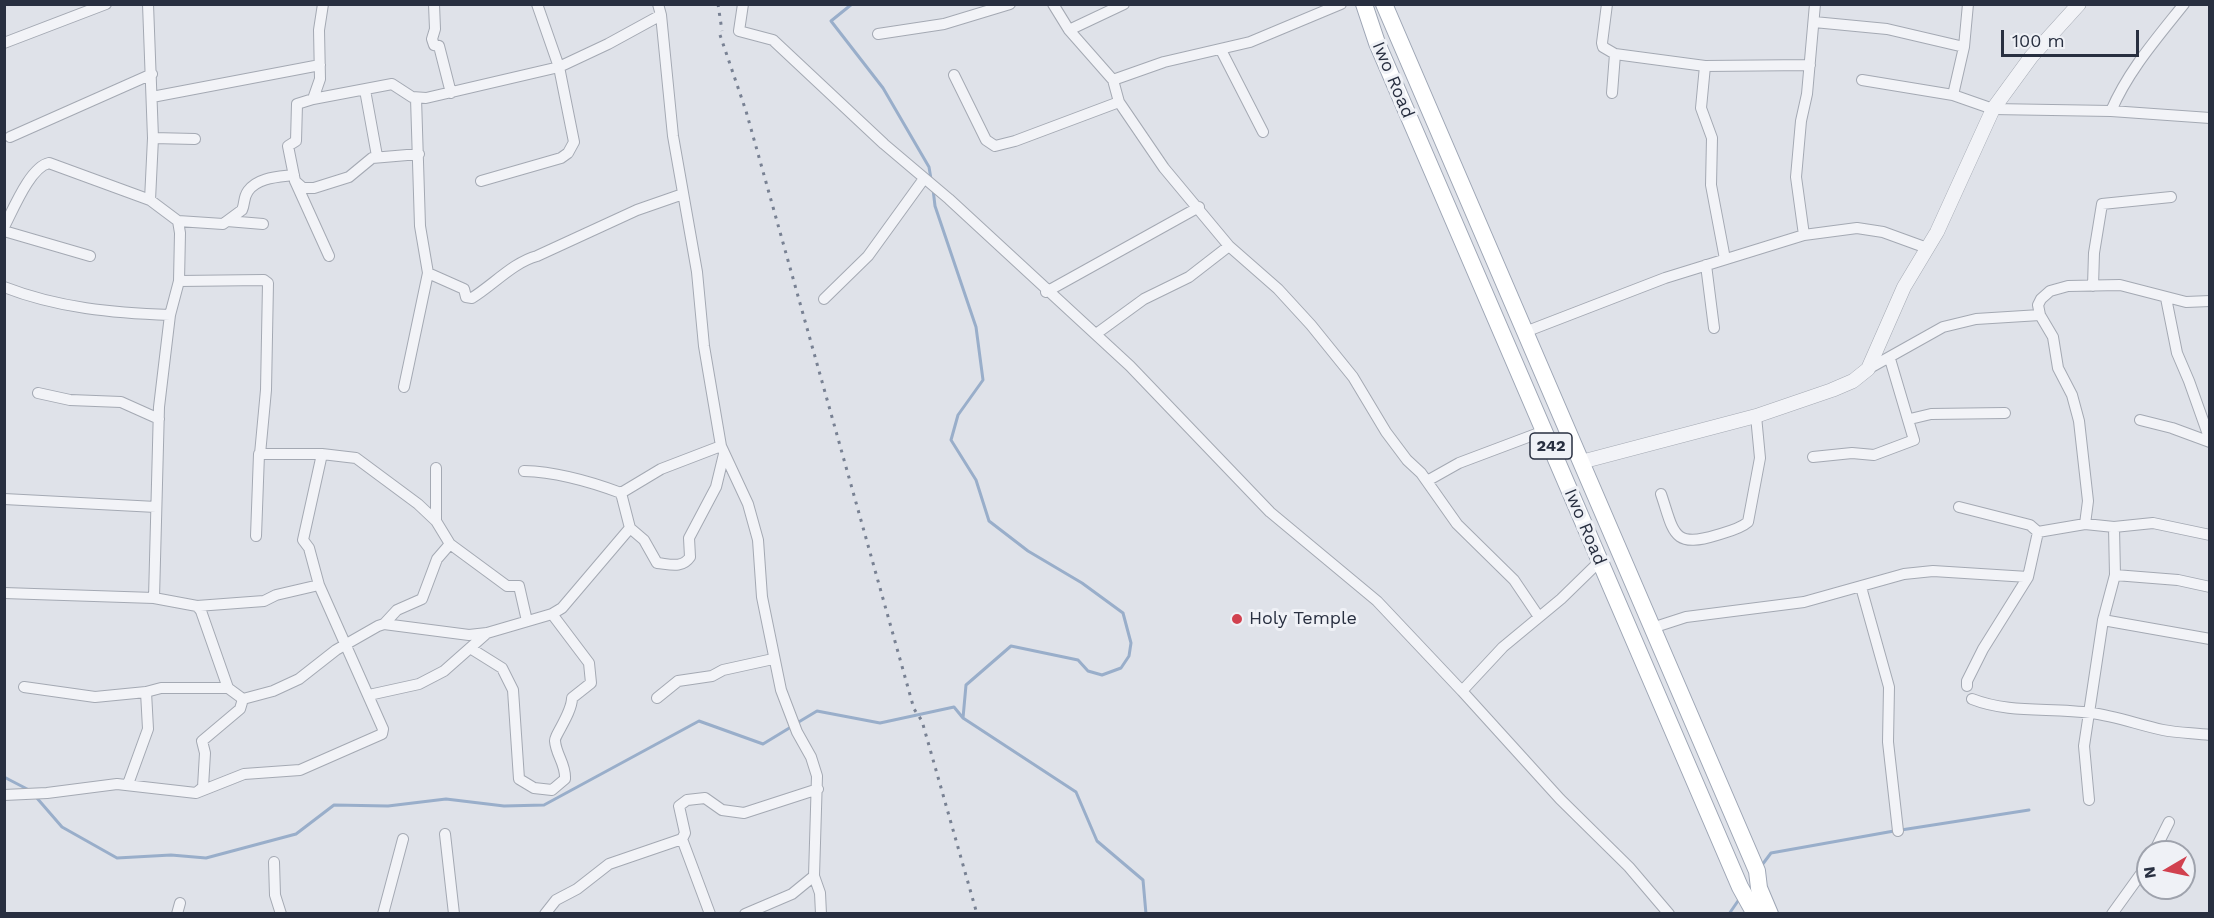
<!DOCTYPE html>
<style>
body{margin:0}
#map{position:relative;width:2214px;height:918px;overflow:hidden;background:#dfe2e9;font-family:"Work Sans",sans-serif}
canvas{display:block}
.frame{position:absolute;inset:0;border:6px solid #282f40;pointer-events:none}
.north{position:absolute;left:2136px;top:840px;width:60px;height:60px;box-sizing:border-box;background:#eff1f6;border:2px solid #9fa3ad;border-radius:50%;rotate:261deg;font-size:16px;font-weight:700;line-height:24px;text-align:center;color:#282f40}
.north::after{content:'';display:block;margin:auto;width:21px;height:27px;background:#d1414f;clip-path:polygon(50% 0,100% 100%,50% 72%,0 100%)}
.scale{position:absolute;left:2001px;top:30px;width:138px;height:27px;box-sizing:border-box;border:3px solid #282f40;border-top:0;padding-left:8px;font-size:18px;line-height:21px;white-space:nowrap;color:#282f40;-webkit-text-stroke:4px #eff1f6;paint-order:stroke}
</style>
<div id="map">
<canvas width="2214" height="918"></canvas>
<div class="frame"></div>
<div class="north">N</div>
<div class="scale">100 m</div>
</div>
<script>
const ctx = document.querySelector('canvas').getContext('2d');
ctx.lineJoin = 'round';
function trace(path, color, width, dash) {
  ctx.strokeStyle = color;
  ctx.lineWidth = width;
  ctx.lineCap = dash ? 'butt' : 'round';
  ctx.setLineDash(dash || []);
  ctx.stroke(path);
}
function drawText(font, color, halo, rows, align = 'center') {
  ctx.font = font + ' "Work Sans",sans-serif';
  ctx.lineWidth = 6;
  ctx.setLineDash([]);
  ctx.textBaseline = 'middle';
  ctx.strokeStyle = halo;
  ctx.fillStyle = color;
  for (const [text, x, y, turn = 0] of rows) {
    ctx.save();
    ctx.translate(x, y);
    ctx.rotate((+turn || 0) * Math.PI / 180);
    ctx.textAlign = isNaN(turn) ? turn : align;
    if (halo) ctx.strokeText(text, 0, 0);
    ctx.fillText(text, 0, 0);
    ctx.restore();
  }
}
trace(new Path2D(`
 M852,4L831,21L883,88L929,167L931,179
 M933,189L935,206L976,327L983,380L958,415L951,440L976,480L989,521L1028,551L1082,583L1123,613L1131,643L1129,656L1121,668L1102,675L1088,671L1078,660L1011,646L966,685L963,718L1076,792L1097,841L1143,880L1146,914
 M797,723L817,711L880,723L954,707L963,718
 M4,777L29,790
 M36,797L62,827L117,858L171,855L206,858L296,834L334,805L388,806L446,799L504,806L544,805L699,721L763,744L791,727
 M1901,830L2029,810
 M1762,865L1771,853L1894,831
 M1729,914L1740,898`), '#99aeca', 3);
const minor = new Path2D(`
 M148,4L153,138L150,200
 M323,4L319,30L320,79L313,99L297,104L296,141L288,146L295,181L329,256
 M434,4L435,29L432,39L434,45L439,46L451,93
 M658,4L661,15L673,136L697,272L704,346L721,446L748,504L758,540L762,597L781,690L797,732L811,757L817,776L814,876L820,893L821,914
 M743,4L739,31L773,40L884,144L949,199L1130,366L1270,512L1377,601L1462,691L1503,647L1561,599L1600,561
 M1053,4L1069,30L1113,80L1119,102L1164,168L1229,246L1278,289L1311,325L1353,377L1386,432L1407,460L1421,473L1457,524L1514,580L1539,617
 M1607,4L1602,43L1603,47L1615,54L1612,93
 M1814,22L1887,29L1964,47
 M1069,30L1124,4
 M878,34L944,24L1010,4
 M4,43L106,4
 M1221,50L1263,132
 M1615,54L1705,66L1810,65
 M1705,66L1701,108L1712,138L1711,185L1725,259
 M954,75L986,140L995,146L1015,141L1119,102
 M1113,80L1164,62L1250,42L1341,4
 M1862,80L1953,95L1993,109L2111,111L2210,118
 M365,90L377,156
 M1953,95L1964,47L1968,4
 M152,97L320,65
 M416,98L420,226L428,273L464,289L466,297L472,298C493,285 514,262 537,256L637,210L683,194
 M313,99L392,84L412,97L426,98L559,67L608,44L661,15
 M2111,111C2128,71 2157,38 2184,4
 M10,137L152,74
 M153,138L195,139
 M295,181L303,188H314L349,177L372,158L419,154
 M481,181L561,158L568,153L574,142L559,67L537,4
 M227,221L263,224
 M4,227C13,210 30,167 49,163L150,200L178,221L223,224L242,210C245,204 243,198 248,191C258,177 279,177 294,175
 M4,231L90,256
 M1804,235L1796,177L1801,121L1807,94L1815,4
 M1706,265L1714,328
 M179,281L264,280L268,283L266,390L260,454H322L356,458L418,504L436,521L450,544L507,586H519L527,621
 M2093,286L2094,253L2102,204L2171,197
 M4,287C58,308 113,313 170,315
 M1046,292L1199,207
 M2166,298L2177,353L2189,381L2210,440
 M824,299L868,256L923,180
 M1525,332L1665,278L1804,235L1857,228L1883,232L1927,248
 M1096,334L1144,299L1189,277L1229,246
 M1868,369L1943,327L1976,319L2040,315
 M404,387L428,273
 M38,393L70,400L121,402L159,419
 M1910,419L1931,414L2005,413
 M2140,420L2172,428L2210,442
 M1813,457L1852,453L1874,455L1914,440L1890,359
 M436,468V521
 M524,471C558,472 589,481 621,493
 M1427,481L1459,463L1544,431
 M1661,494C1674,532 1672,549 1717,535C1727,532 1740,529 1748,522L1760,458L1756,416
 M4,499L156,507
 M1959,507L2030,525L2038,532L2085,524L2114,527L2153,523L2210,535
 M2085,524L2088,501L2079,421L2072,395L2058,368L2053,337L2040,315L2038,305L2041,299L2050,291L2068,286L2120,285L2186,302L2210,301
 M630,528L644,540L657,563C669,564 682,569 690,557L689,538L716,487L724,454
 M256,536L259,454
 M2115,575L2178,580L2210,587
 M1861,587L1889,687L1888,742L1898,831
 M4,593L154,598L159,407L170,315L179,281L180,233L178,221
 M154,598L197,606L201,611L228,688L243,699
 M197,606L264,601L276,595L319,585
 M2103,620L2210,639
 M384,624L397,610L422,599L437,559L450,544
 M1652,628L1686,617L1804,602L1904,574L1933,571L2028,577
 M470,648L502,668L513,690L519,779L534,788L552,790L565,779C566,764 556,755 555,741C554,736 572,713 572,698L591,683L589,663L552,614
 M1967,686V681L1983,649L2028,577L2038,532
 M24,687L95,697L146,692
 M1462,691L1560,799L1629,867L1669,914
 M369,695L419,684L444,671L487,633
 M657,698L678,681L712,676L723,670L773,659
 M1972,699C2010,714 2051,707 2091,713C2116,716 2139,725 2163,730C2178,733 2194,733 2210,735
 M128,784L148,729L146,692L161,688H228
 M196,793L203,787L205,753L202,741L240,709L243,699L273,691L299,679L336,650L378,626L384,624L469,635L487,633L552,614L562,608L630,528L621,493L661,469L721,446
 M4,795L47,793L117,784L196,793L244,774L300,770L382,734L383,729L319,585L309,548L303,540L322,454
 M2089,800L2084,746L2103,620L2115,575L2114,527
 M445,834L454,914
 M682,839L710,914
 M2154,852L2169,822
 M274,862L275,895L281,914
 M177,914L180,903
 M383,914L403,839
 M545,914L556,900L577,889L609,864L682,839L685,833L679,806L687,800L705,798L722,810L744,813L818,789
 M745,914L792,894L814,876
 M2112,914L2148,864`);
const tertiary = new Path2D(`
 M1581,462L1756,416L1832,390L1853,381L1868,369L1904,287L1937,232L1993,109L2031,57L2079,4`);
const primary = new Path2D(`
 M1364,4L1377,43L1415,131L1740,887L1755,914
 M1384,4L1757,871L1759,888L1770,914`);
trace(minor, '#a4a9b3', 12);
trace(tertiary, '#a4a9b3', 15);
trace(primary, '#9ea6b5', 18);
trace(minor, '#f2f3f7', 10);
trace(tertiary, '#f2f3f7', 14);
trace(primary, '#fff', 16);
trace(new Path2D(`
 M718,4L722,31
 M720,35L746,111L914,709L922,721L977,914`), '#788193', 3, [3, 6]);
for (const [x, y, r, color] of [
 [1237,619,6,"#d1414f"]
]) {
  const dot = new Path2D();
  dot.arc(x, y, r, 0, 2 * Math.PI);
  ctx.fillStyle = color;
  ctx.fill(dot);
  trace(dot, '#eff1f6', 2);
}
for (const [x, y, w] of [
 [1551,446,42]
]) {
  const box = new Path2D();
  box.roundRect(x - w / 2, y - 13, w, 26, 4.5);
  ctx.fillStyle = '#eff1f6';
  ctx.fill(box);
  trace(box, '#282f40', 1.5);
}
drawText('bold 16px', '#282f40', null, [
 ["242",1551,446]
]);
drawText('18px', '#282f40', '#eff1f6', [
 ["Iwo Road",1393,80,67],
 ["Iwo Road",1585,527,67]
]);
drawText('18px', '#282f40', '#eff1f6', [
 ["Holy Temple",1249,619]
], 'left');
</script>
